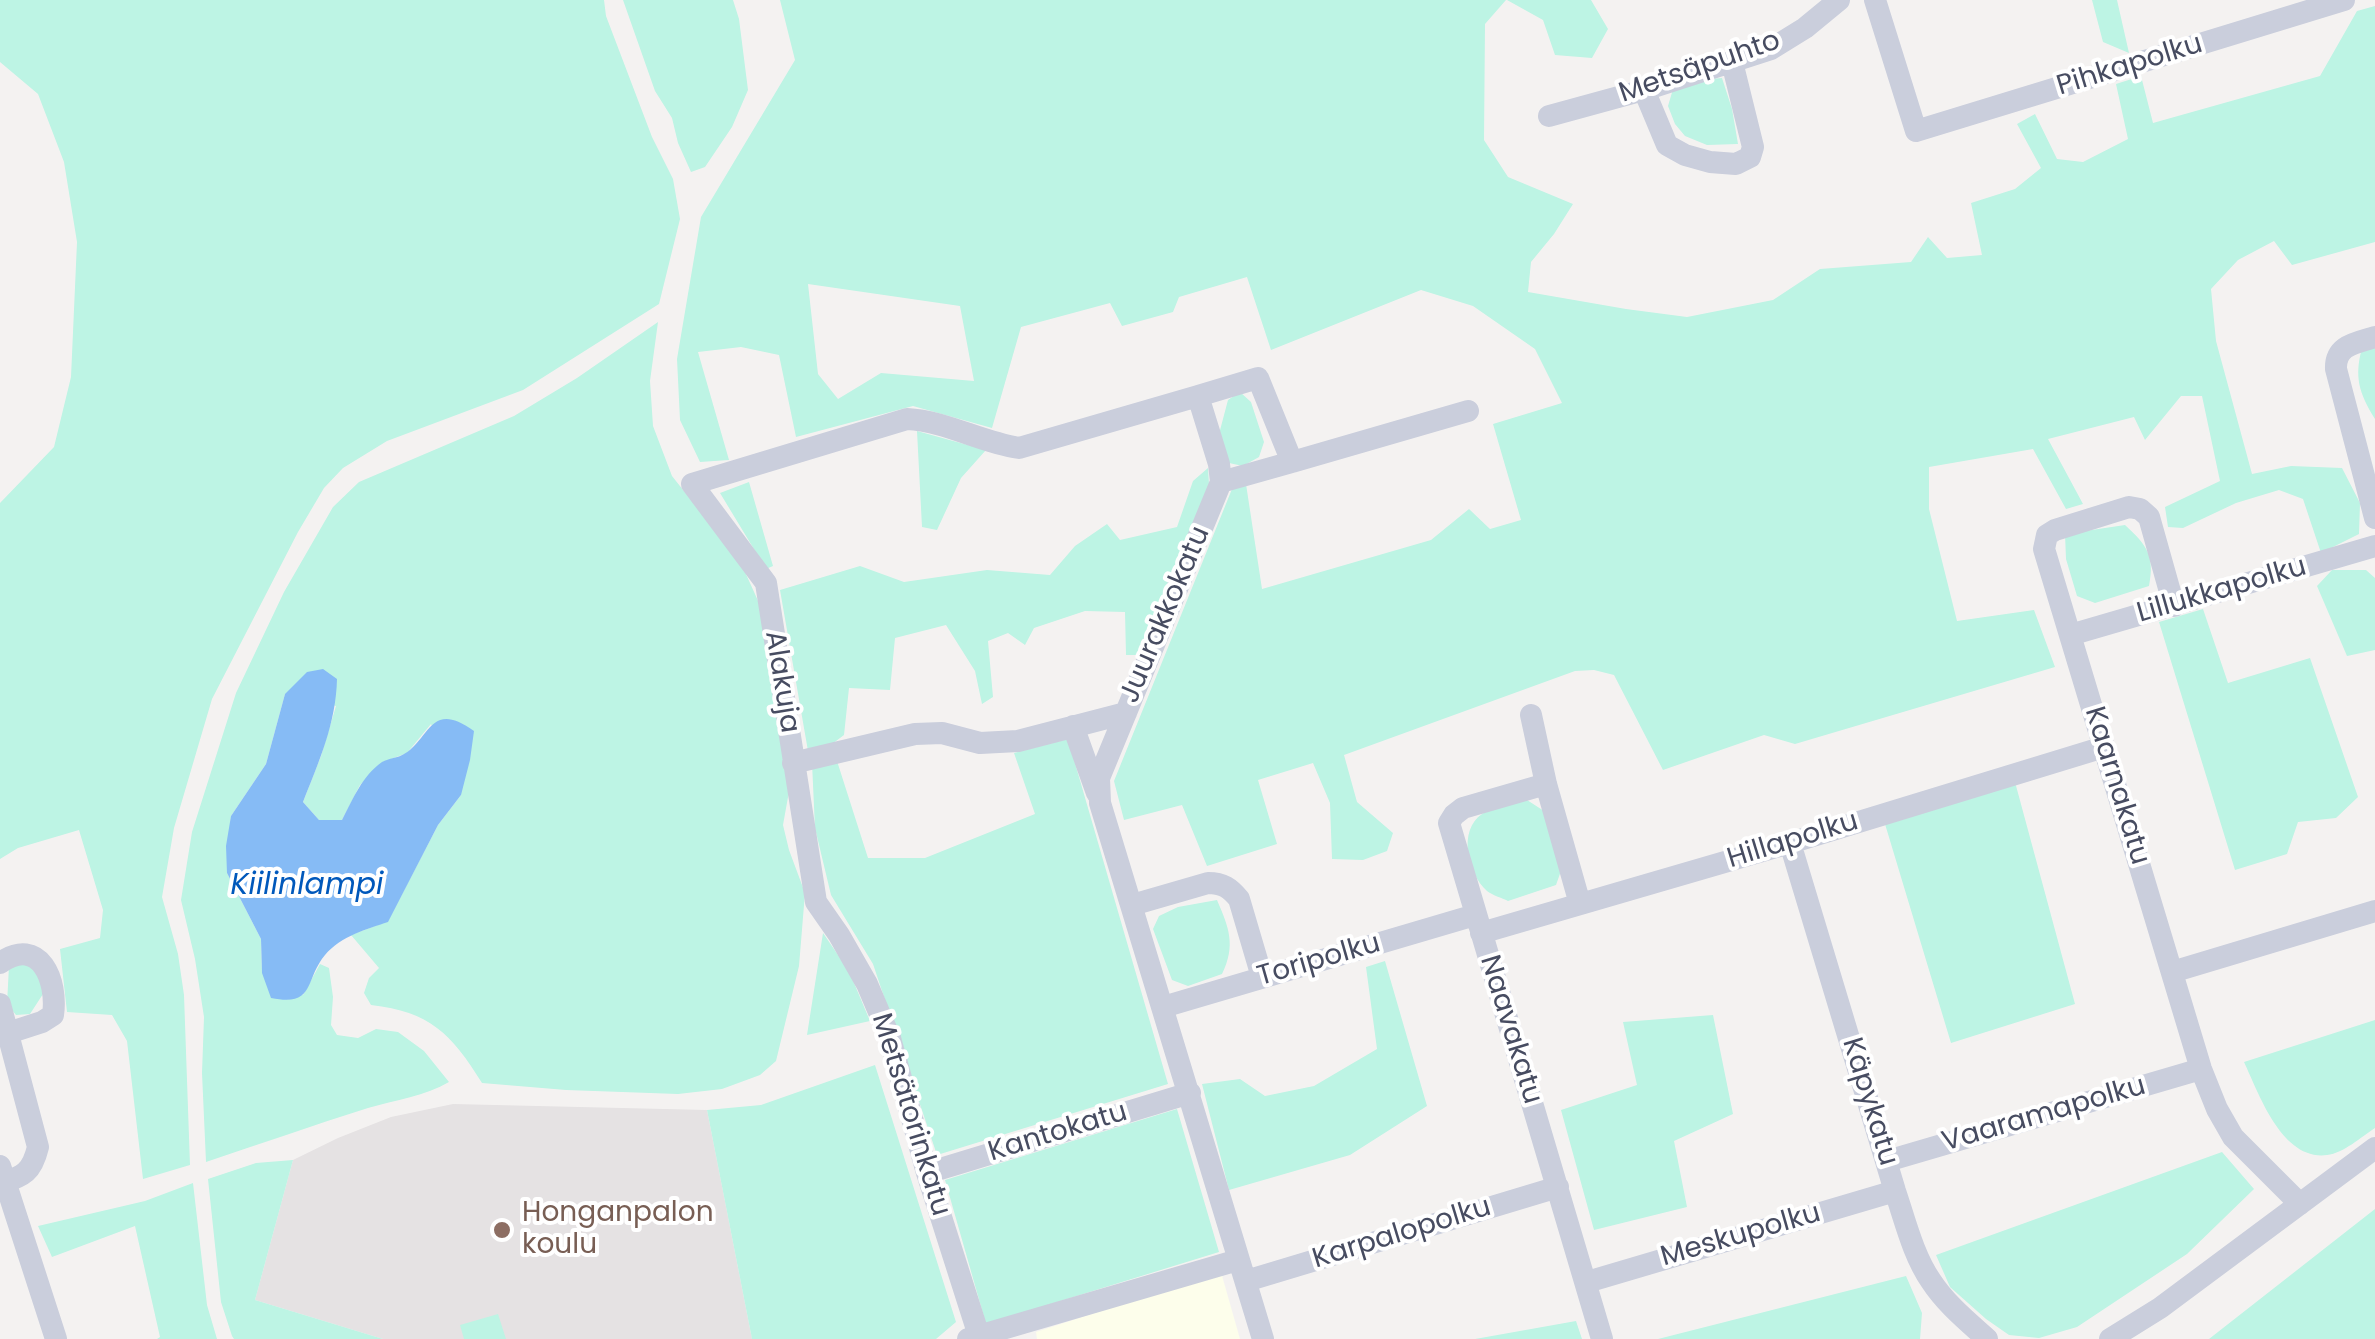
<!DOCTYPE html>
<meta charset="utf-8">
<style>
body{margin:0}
canvas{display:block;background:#f4f2f1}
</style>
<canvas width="2375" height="1339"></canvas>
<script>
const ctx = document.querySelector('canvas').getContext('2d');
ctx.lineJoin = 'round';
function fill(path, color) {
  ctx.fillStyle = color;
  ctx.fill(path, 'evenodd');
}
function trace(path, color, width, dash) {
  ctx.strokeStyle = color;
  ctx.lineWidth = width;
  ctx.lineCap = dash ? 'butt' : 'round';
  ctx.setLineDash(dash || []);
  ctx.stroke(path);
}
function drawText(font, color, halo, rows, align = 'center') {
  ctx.font = font + ' Poppins,sans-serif';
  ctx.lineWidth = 8;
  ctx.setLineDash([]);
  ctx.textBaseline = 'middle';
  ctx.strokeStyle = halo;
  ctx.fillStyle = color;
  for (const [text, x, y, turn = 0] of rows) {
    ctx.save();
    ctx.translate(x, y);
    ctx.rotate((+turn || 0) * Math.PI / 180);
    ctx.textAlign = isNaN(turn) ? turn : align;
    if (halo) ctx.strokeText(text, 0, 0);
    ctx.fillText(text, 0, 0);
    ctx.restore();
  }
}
fill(new Path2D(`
 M1221,1272L1240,1339H1037L1036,1332Z`), '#fdfeeb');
fill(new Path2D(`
 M453,1104L707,1110L752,1339H383L255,1300L293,1160L338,1138L391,1117Z`), '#e5e2e3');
fill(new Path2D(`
 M0,0H604L606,16L652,137L673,179L680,219L659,304L523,390L387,441L343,468L324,488L298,532L212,699L174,828L162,897L178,954L184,995L190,1165L143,1179L127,1041L112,1015L67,1012L60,949L100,938L103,910L79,830L18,848L0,859V503L54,447L71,377L77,242L64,162L38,94L0,62Z
 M623,0H733L739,19L748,90L732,127L705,167L691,172L678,143L672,118L655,91Z
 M780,0H1506L1485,24L1484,140L1508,177L1573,204L1554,234L1531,262L1528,292L1626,309L1687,317L1773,300L1820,269L1911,262L1928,237L1947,258L1982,255L1971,203L2015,189L2041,168L2017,124L2035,114L2057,159L2083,162L2128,139L2116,84L2141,76L2153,123L2320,76L2357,11L2375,6V242L2292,265L2274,241L2238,260L2211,289L2216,341L2252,474L2291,466L2342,468L2360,503L2359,534L2321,553L2303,499L2279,490L2236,503L2183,528L2168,527L2165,507L2220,481L2202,396H2181L2145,440L2134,417L2048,439L2083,504L2066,509L2033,449L1929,467V509L1957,621L2034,610L2055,667L1795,744L1764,735L1663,770L1614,675L1594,670L1575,671L1344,755L1357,802L1393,833L1387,851L1363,860L1332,859L1330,803L1313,763L1258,780L1277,844L1207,866L1182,805L1124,820L1114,781L1232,489L1246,484L1262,589L1431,540L1469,509L1490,529L1521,520L1493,424L1562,403L1535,349L1473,306L1421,290L1271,350L1247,277L1179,297L1173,312L1122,326L1110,303L1021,327L992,428L913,406L796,437L779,355L741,347L698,352L729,460L700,462L680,420L677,359L701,217L795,60ZM808,284L960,306L974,381L881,373L838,399L818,374Z
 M1507,0H1591L1608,29L1592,58L1555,55L1543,20Z
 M2092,0H2117L2129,53L2103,42Z
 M1722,78L1732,109L1738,144L1707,145L1685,136L1675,124L1668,106L1673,89L1699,80Z
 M658,322L650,381L653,426L672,476L741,563L768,623L790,786L783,825L789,850L805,893L799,966L776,1061L760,1075L722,1089L678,1094L566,1090L482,1083C451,1033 430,1012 371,1005L364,993L369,978L379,968L351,935L388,921L438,825L461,795L431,724L407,753L383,762L360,785L342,820H319L303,802L321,756L336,706L285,694L266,764L231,816L227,873L261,939L262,973L303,995L320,964L329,968L333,997L331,1025L337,1035L358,1038L376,1029L398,1032L424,1051L449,1082C426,1096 395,1100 368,1108C314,1125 260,1144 206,1162L202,1073L204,1017L195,959L181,900L192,832L236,693L284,592L333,507L359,482L514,416L577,378Z
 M2375,344V419C2359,393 2354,377 2362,348Z
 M1240,392L1251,402L1264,442L1259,457L1243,466L1229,463L1219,434L1228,400Z
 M917,431L986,450L961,478L937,530L922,527Z
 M1208,468L1209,484L1146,655H1126L1125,612L1085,611L1034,628L1025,645L1008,633L988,641L993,697L982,704L975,671L946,625L895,638L890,690L849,688L844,735L832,744L808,751L780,590L860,566L904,582L987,570L1050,575L1075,546L1107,524L1120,540L1177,527L1193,481Z
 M749,482L773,566L766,569L720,493Z
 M2125,525C2147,545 2155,556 2149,586L2095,603L2077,596L2066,559L2065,534Z
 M2332,570H2366L2375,578V650L2347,656L2317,586Z
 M2203,609L2228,683L2310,658L2358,797L2336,818L2298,822L2287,854L2235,870L2159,622Z
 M1068,739L1168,1084L937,1155L873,964L831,895L815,828L812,763L837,761L868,858H925L1035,814L1014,753Z
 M2015,782L2075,1004L1951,1043L1885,824Z
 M1527,800L1544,811L1562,868L1556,885L1508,901C1502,898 1492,895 1487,891C1467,873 1458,830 1482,814C1493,806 1513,803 1527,800Z
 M1217,900C1229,928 1236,945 1222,974L1188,986L1172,980L1153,929L1159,916L1178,907Z
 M823,933L849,971L870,1021L807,1035Z
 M1385,961L1427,1106L1350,1155L1229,1190L1202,1084L1240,1079L1265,1096L1314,1086L1377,1049L1366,967Z
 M27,962L41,969L43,994L30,1014L16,1015L7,1004L9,966Z
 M1713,1015L1733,1114L1674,1141L1687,1207L1594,1230L1561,1110L1637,1085L1623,1022Z
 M2375,1020V1128C2361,1137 2344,1153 2327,1155C2282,1161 2259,1094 2244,1062Z
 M875,1065L956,1322L936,1339H752L707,1110L761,1105Z
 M1177,1109L1219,1252L986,1324L945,1180Z
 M2222,1152L2254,1189L2187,1254L2077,1327L2039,1338L2009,1335L1986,1319L1950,1287L1936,1255Z
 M293,1160L255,1300L383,1339H234L232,1336L221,1302L208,1179L256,1163Z
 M193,1183L207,1305L217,1339H157L160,1337L135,1226L52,1257L38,1226L145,1201Z
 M2375,1209V1339H2209Z
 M1906,1276L1922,1313L1920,1339H1658Z
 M498,1314L506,1339H464L460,1325Z
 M1576,1321L1582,1339H1475Z`), '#bdf4e4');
fill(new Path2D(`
 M323,669L337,679C336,723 319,762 303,802L319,820H342C353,799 362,776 382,762C389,758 398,758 404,754C430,739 430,699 474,731L470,760L461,795L438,825L388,922C367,929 341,936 325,955C304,980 316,1007 271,998L262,973L261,939L227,873L226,846L231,816L266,764L285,694L307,672Z`), '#86bbf5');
trace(new Path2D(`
 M1875,0L1916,131L2344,0
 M1644,90L1667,145L1685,155L1710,162L1736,164L1750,157L1753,147L1732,62
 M1549,116L1644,90L1771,49L1805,28L1839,0
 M2375,337C2356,343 2335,345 2336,369L2375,518
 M1198,396L1258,378L1292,462L1468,411
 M1221,482L1292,462
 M2174,606L2149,517L2140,509L2129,507L2055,530L2047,535L2044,549L2201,1069L2217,1109L2233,1137L2300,1204
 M2070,635L2375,546
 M1531,715L1546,784L1580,904
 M1073,726L1097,793
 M793,763L915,734L942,733L980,743L1018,741L1126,713
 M1546,784L1463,808L1454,815L1449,823L1602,1339
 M1790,843L1895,1191C1905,1220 1913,1255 1931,1281C1946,1304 1967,1321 1987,1339
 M1132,905L1208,883C1223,883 1230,888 1239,899L1262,977
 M1481,933L1790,843L2104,747
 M0,963C40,935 58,981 53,1015L42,1022L8,1033
 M2172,972L2375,911
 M0,1004L38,1147C32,1172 24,1176 0,1184
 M1163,1007L1475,915
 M1887,1161L2201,1069
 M0,1166L56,1339
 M927,1173L1190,1093
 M1246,1281L1558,1187
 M1587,1282L1895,1191
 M968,1339L1238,1260
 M980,1339L927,1173L890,1038L867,984L839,935L816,902L766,583L692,484L907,419C946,421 980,442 1019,448L1198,396L1219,464L1221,482L1099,778L1100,803L1263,1339
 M2110,1339L2160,1308L2375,1148`), '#cacedc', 22);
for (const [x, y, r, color] of [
 [502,1230,10,"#8d6e63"]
]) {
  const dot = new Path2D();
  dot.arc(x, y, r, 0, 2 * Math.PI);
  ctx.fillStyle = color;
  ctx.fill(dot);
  trace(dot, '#fff', 4);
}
drawText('28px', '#474c61', '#fff', [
 ["Pihkapolku",2130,66,-17],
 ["Metsäpuhto",1700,68,-19],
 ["Lillukkapolku",2222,591,-16],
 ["Juurakkokatu",1166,615,-67],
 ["Alakuja",781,682,81],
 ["Kaarnakatu",2116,786,73],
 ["Hillapolku",1793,841,-17],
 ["Toripolku",1319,961,-16],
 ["Naavakatu",1510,1030,73],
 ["Käpykatu",1869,1102,73],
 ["Metsätorinkatu",910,1115,73],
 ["Vaaramapolku",2044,1115,-16],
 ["Kantokatu",1058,1133,-17],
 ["Karpalopolku",1402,1234,-17],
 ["Meskupolku",1741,1236,-16]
]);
drawText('28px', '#785e54', '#fff', [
 ["Honganpalon",522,1214],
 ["koulu",522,1246]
], 'left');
drawText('italic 30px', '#0058bb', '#fff', [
 ["Kiilinlampi",307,886]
]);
</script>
